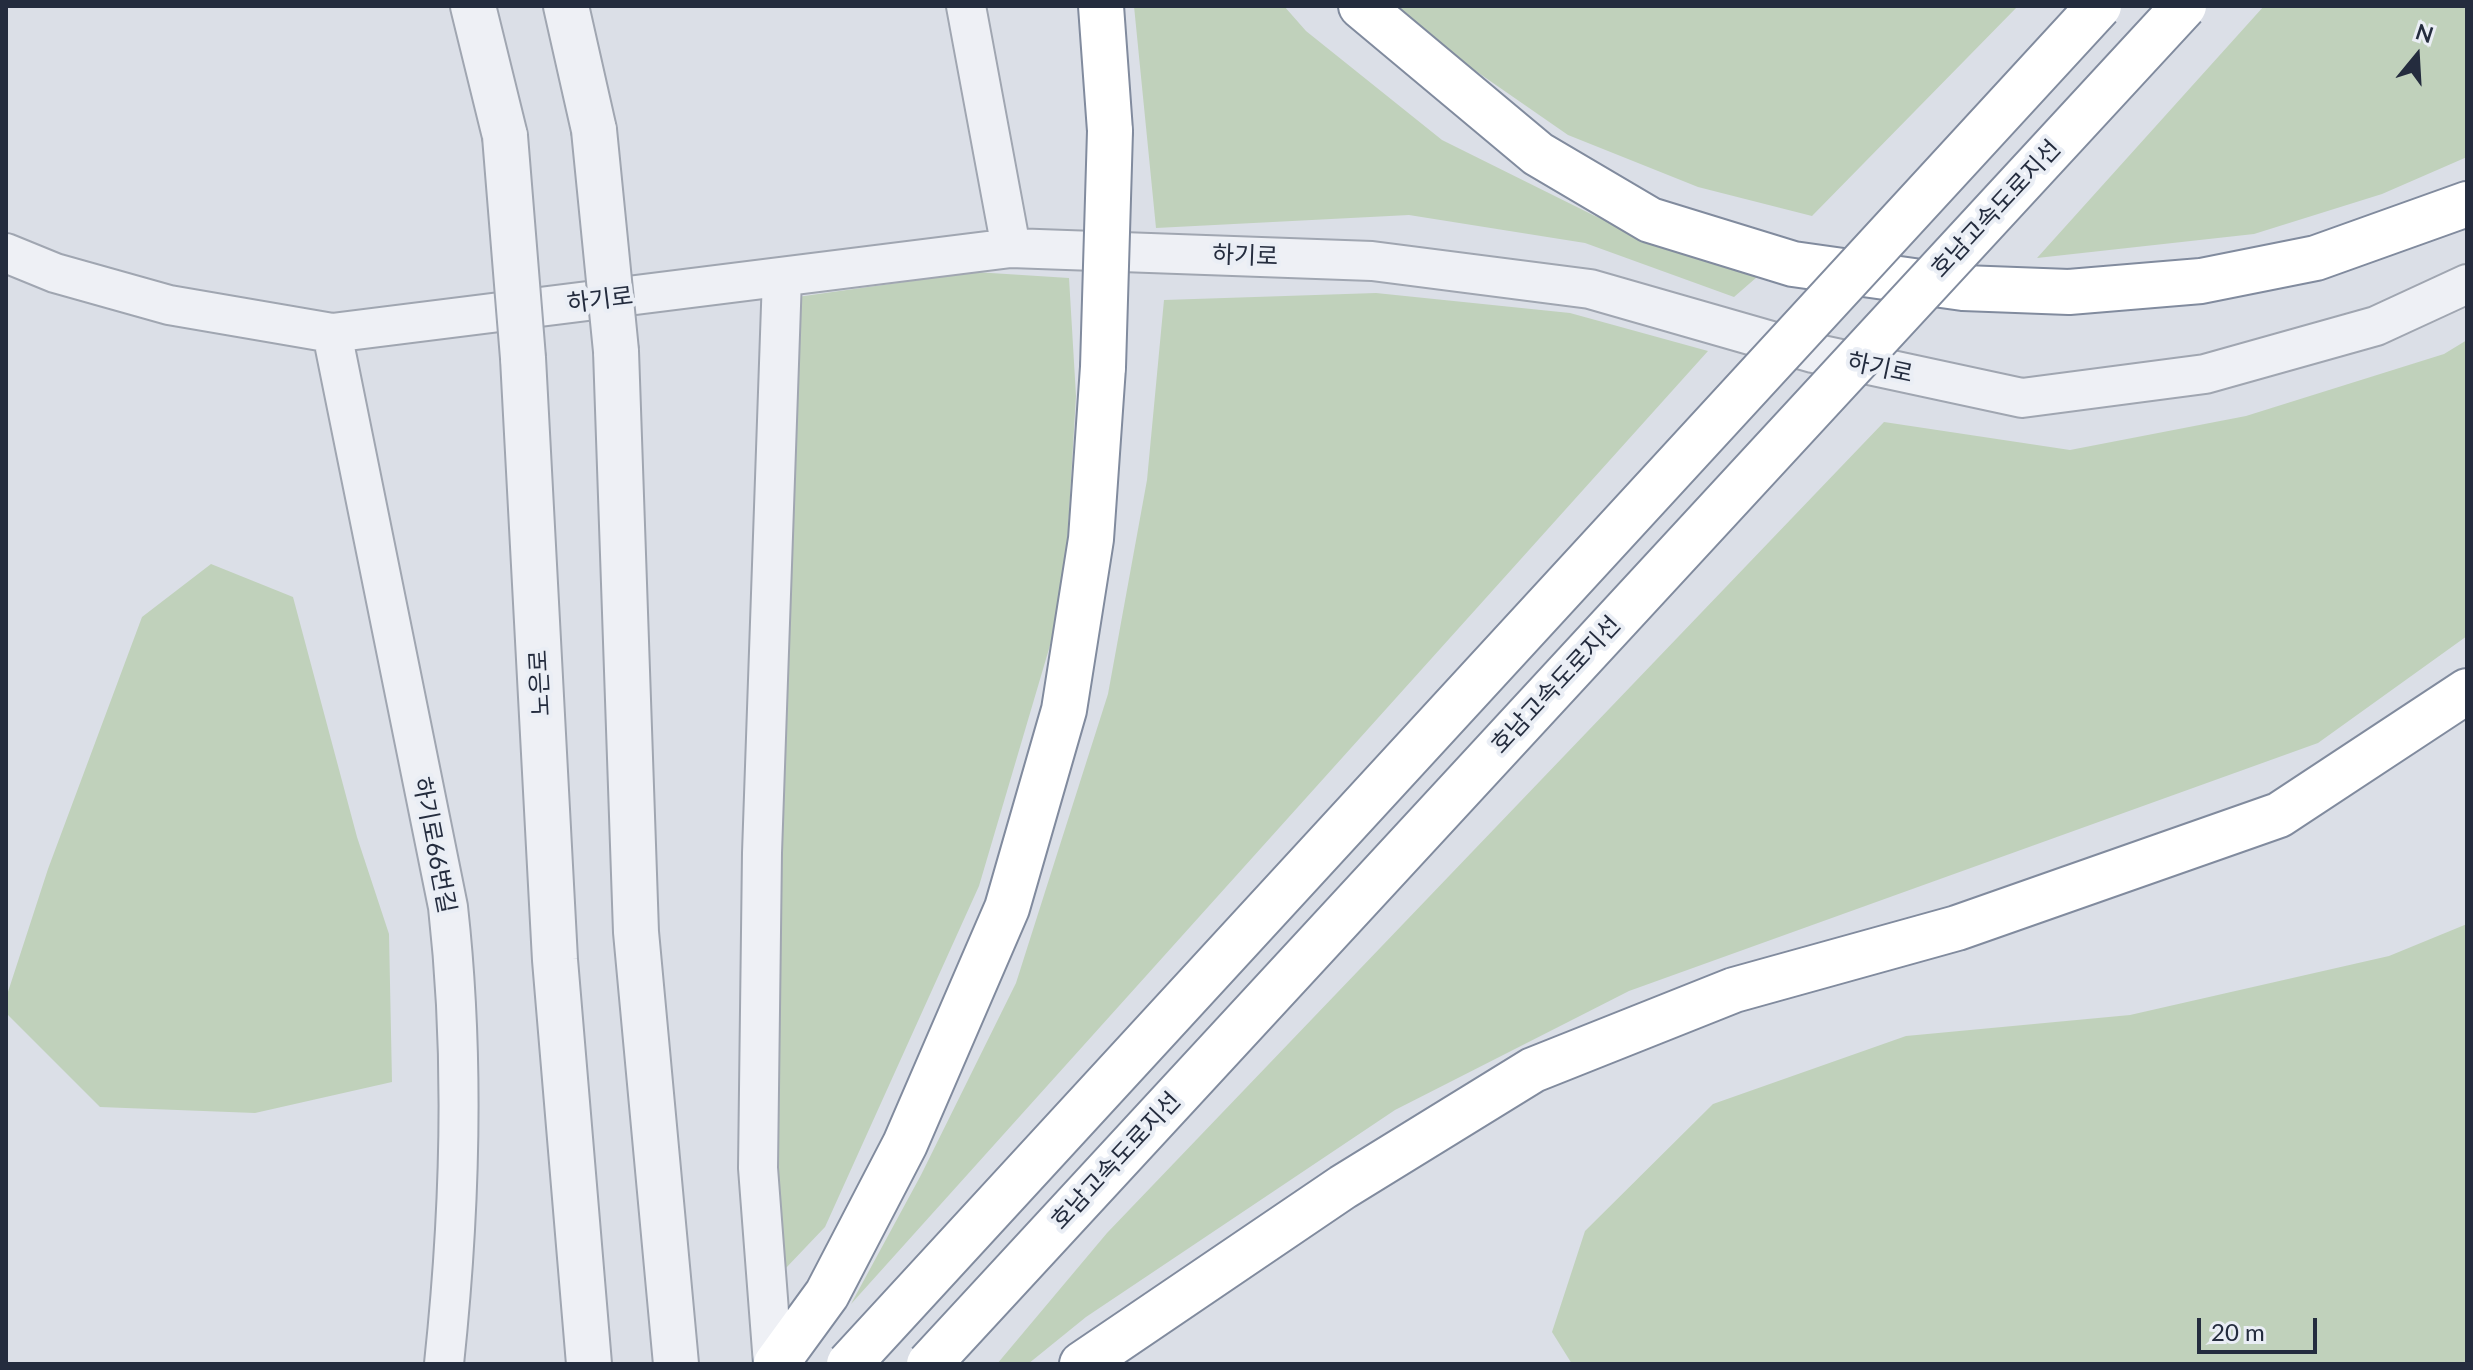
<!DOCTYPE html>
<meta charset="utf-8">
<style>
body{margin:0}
#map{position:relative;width:2473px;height:1370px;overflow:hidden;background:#dbdfe7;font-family:Lato,sans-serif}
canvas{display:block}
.frame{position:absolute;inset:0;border:8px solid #242c3e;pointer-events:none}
.north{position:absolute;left:2377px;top:16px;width:80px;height:80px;-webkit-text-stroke:6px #eaeef5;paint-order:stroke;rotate:18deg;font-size:22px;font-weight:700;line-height:32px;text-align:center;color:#242c3e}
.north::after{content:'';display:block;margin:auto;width:28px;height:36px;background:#242c3e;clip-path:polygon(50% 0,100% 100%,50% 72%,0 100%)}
.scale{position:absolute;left:2197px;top:1318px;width:120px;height:36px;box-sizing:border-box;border:4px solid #242c3e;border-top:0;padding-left:10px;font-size:24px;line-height:28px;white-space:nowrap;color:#242c3e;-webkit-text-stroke:6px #eaeef5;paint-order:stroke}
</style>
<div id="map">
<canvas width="2473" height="1370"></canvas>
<div class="frame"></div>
<div class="north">N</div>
<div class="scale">20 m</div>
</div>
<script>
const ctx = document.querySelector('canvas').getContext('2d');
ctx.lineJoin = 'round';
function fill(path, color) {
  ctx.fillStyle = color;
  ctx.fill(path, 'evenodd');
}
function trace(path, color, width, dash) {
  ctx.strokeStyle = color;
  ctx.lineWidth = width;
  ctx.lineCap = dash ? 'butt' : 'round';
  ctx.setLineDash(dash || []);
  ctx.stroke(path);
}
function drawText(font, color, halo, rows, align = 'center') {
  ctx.font = font + ' Lato,"Noto Sans KR",sans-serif';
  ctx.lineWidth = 8;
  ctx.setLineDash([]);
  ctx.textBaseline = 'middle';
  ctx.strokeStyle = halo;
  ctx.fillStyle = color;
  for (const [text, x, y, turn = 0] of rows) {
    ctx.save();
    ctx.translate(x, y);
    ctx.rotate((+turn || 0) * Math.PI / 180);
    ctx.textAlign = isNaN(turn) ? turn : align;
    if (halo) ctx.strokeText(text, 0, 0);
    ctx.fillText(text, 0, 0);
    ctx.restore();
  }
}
fill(new Path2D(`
 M1134,6H1284L1306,31L1442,140L1595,216L1757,277L1734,297L1585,243L1409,215L1156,228Z
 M1382,6H2018L1812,216L1698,187L1568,135Z
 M2264,6H2467V157L2382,194L2254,234L2037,258Z
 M975,272L1069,278L1076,396L1064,598L979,886L825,1227L785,1269L772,1182L797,297Z
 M1376,293L1570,313L1708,351L851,1304L921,1175L1016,983L1108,694L1147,480L1164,300Z
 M2467,340V636L2318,743L1629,991L1395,1110L1086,1317L1028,1364H997L1107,1233L1884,422L2070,450L2246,416L2444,354Z
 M211,564L293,597L357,837L389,934L392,1082L255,1113L100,1107L6,1013V998L48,869L142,617Z
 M2467,924V1364H1572L1552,1332L1585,1231L1713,1104L1906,1036L2130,1015L2389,956Z`), '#c0d1bb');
const minor = new Path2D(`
 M966,6L1011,248
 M6,253L55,273L169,305L332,333L1011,248L1372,261L1590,289L1813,353L2022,398L2205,374L2376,326L2467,284
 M332,333L448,907C465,1058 460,1214 444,1364
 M773,1364L758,1168L762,853L782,277`);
const tertiary = new Path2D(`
 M473,6L505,136
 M566,6L594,130
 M616,351L636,932L676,1364
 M523,358L555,960L589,1364`);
const motorway = new Path2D(`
 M1101,6L1110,131
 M1361,6L1538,154L1650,220L1793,264L1963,288L2069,292L2201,281L2316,258L2467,204
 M776,1364L827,1294L905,1144L1007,908L1064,710L1091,539L1103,367
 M1082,1364L1343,1187L1533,1070L1734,990L1957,928L2279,815L2467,691`);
trace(minor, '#a0a6b1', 42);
trace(tertiary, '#a0a6b1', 48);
trace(motorway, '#818b9e', 48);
trace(minor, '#eef0f5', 38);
trace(tertiary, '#eef0f5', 44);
trace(motorway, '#fff', 44);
const tertiaryBridge = new Path2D(`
 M594,130L616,351
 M505,136L523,358`);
const motorwayBridge = new Path2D(`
 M1103,367L1110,131
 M849,1364L2099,6
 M929,1364L2184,6`);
trace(tertiaryBridge, '#a0a6b1', 48, []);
trace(motorwayBridge, '#818b9e', 48, []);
trace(tertiaryBridge, '#eef0f5', 44);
trace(motorwayBridge, '#fff', 44);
drawText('24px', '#242c3e', '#eaeef5', [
 ["호남고속도로지선",1996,209,-47],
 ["하기로",1245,256,2],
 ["하기로",600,300,-7],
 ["하기로",1880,368,12],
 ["노은로",540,683,-93],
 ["호남고속도로지선",1556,685,-47],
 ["하기로66번길",434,845,79],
 ["호남고속도로지선",1116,1161,-47]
]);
</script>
